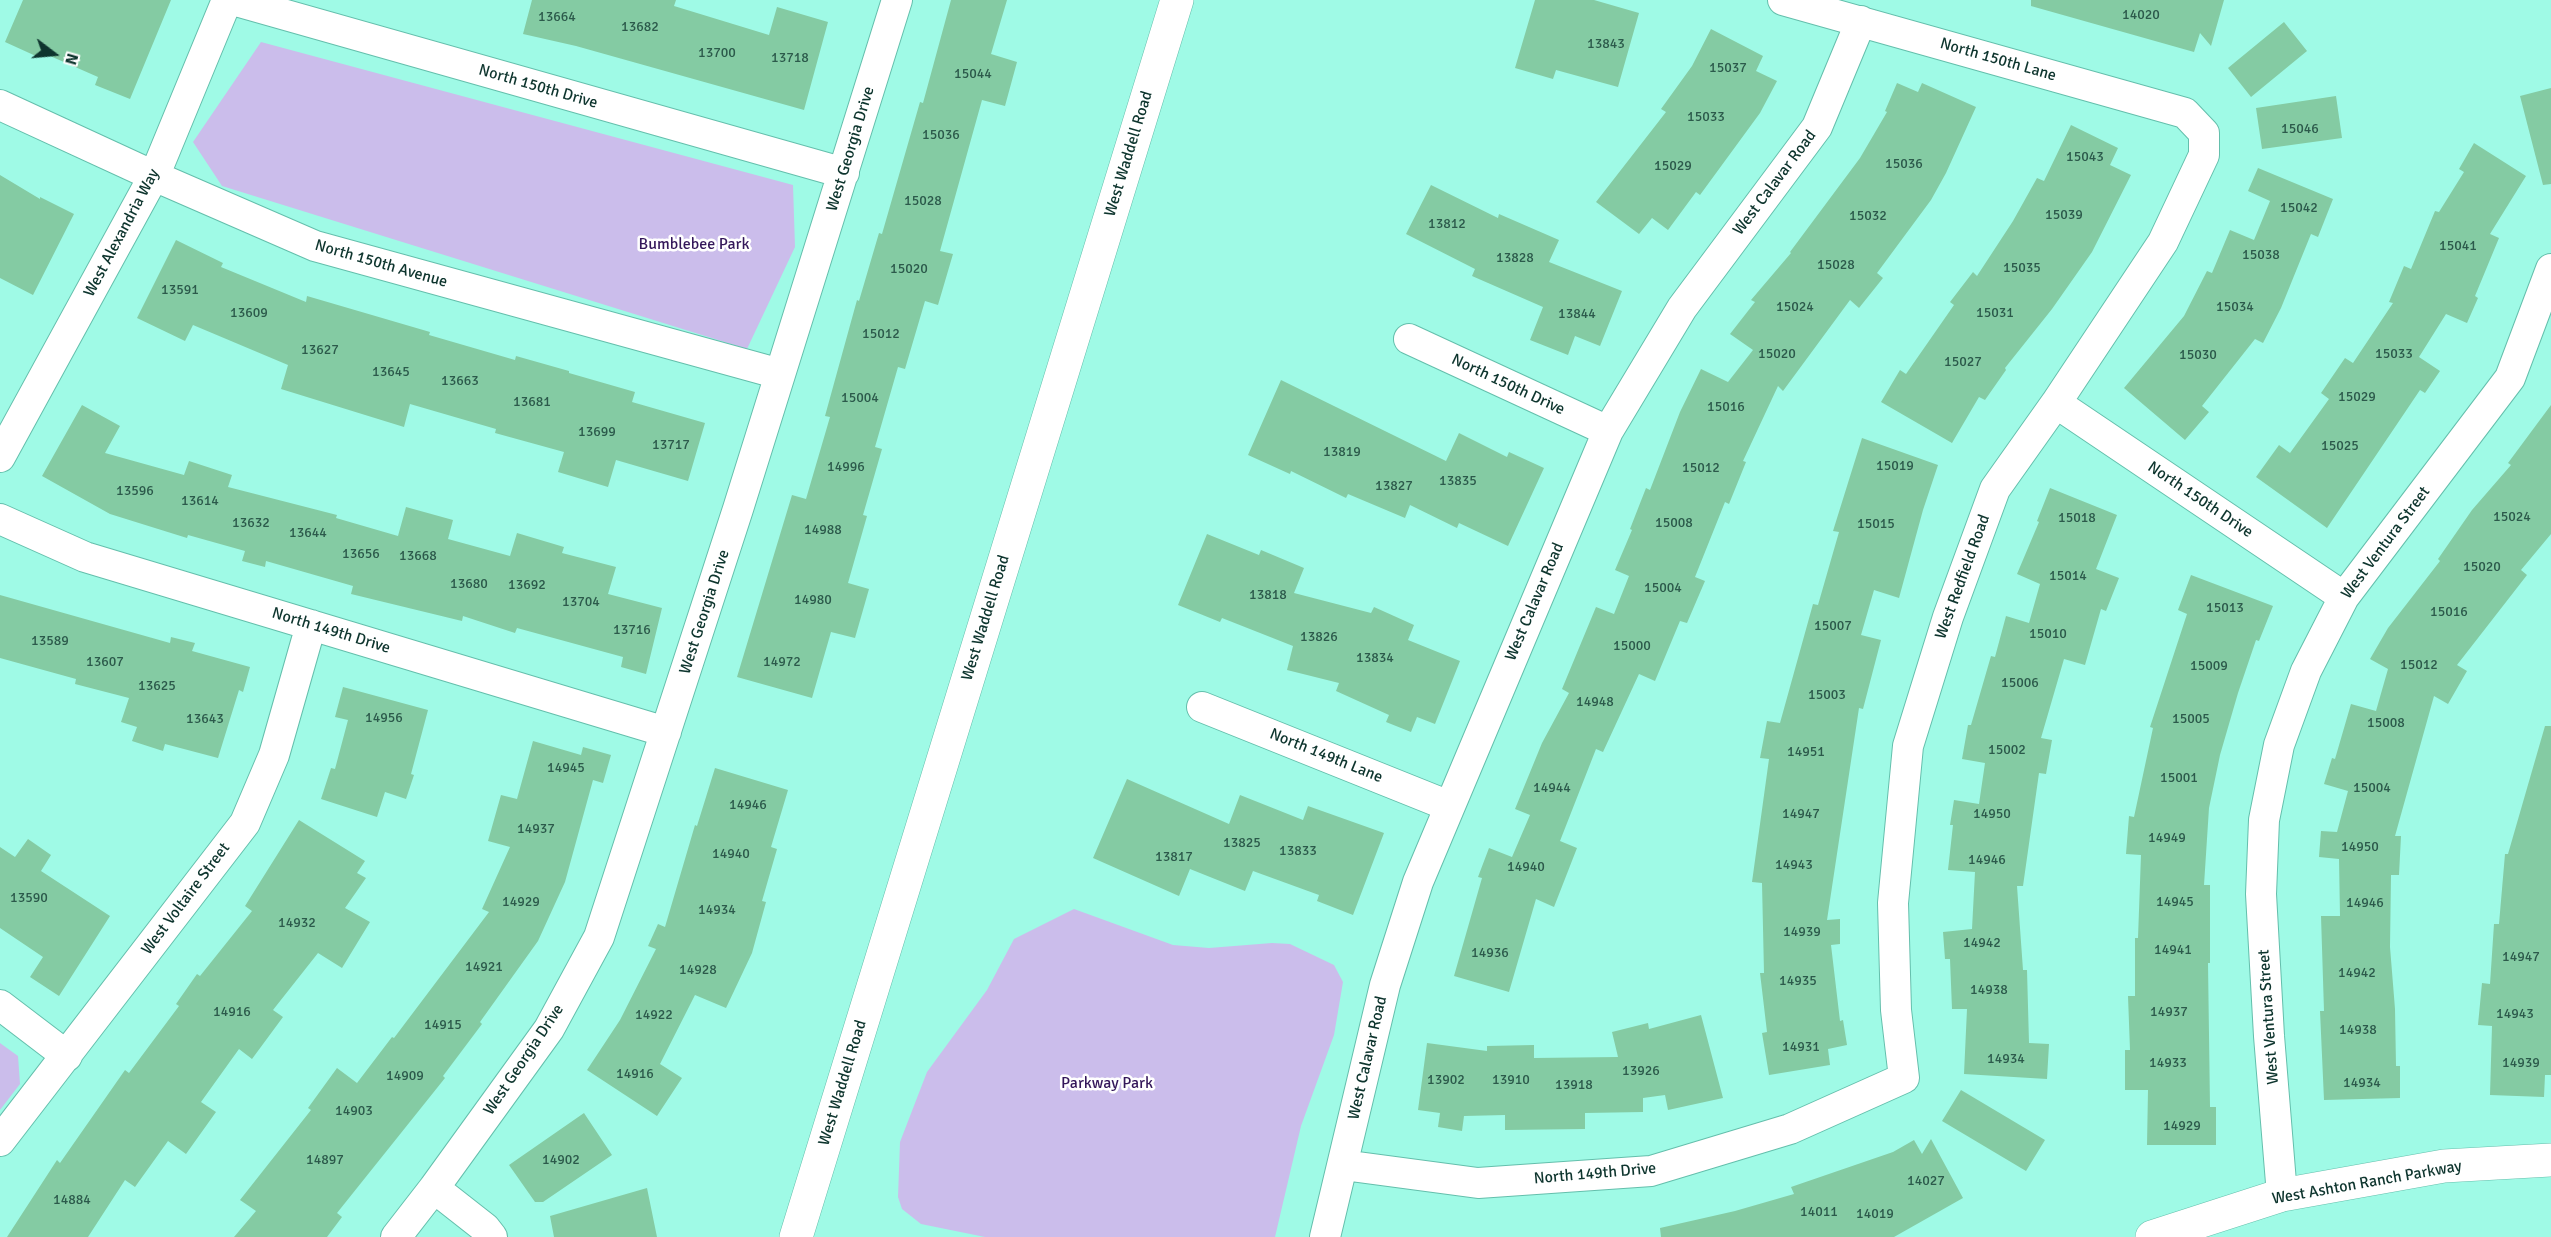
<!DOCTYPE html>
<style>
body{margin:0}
#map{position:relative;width:2551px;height:1237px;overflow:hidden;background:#9ffae6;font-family:Signika,sans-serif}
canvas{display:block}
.north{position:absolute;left:24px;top:24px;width:60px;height:60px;-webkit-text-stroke:4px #fff;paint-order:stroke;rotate:106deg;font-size:16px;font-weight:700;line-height:24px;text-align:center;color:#0e352e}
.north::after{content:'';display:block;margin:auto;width:21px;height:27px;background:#0e352e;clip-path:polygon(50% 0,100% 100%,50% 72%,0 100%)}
</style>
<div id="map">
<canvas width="2551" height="1237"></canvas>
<div class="north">N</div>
</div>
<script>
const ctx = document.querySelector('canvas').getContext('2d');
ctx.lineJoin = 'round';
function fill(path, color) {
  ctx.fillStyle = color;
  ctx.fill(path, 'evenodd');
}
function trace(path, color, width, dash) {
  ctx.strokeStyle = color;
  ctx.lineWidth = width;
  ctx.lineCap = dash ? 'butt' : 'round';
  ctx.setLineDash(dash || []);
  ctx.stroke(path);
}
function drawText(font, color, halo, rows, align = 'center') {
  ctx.font = font + ' Signika,sans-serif';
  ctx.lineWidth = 5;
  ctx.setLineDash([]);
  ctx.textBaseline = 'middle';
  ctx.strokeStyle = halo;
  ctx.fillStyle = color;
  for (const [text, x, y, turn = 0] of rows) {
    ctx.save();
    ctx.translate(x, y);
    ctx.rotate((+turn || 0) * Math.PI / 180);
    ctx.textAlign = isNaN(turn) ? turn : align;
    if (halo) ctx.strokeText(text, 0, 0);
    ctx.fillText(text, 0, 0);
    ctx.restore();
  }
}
fill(new Path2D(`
 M261,42L793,185L795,247L747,349L222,186L193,142Z
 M1074,909L1173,945L1209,948L1272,943L1290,944L1334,965L1343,982L1334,1035L1301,1126L1275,1237H985L921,1224L902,1209L898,1197L900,1142L927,1072L987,990L1014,939Z
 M0,1043L18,1056L20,1084L0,1110Z`), '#cbbdeb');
fill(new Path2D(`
 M23,0H171L130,99L95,85L98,77L41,52L38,57L5,42Z
 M532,0H676L674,6L769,35L777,7L828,22L804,110L576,46L523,34Z
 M951,0H1007L991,54L1017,62L1005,106L982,100L940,251L953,254L938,305L925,301L905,369L898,367L875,447L882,449L863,515L867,516L848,583L869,589L855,638L831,632L812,698L737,677L792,495L806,499L830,417L825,416L857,300L859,301L879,233L882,234L920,102L923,103Z
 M1535,0H1594L1639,13L1618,87L1556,70L1553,79L1515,68Z
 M2031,0H2224L2211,46L2200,33L2194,52L2031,6Z
 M2284,22L2307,51L2251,97L2228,68Z
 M1711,29L1763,56L1756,71L1777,81L1760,113L1700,195L1696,192L1668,230L1652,218L1639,234L1596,202L1666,112L1661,109L1692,66Z
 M1897,83L1918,92L1922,83L1976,107L1946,173L1931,200L1877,273L1883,278L1859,308L1850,300L1783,391L1778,386L1743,461L1746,462L1729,504L1725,502L1695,577L1705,581L1687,623L1680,621L1655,681L1639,674L1603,752L1596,749L1560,841L1577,848L1554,907L1536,899L1509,992L1454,976L1482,878L1478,877L1489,848L1512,857L1530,815L1515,809L1542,743L1569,693L1562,689L1596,607L1614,614L1629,576L1615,570L1632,530L1630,529L1646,488L1650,490L1680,412L1701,369L1728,382L1753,350L1730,334L1755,302L1751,300L1791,253L1790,252L1860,158L1887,112L1885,111Z
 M2551,88V184L2543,185L2520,96Z
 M2336,96L2342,138L2262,149L2256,108Z
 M2071,125L2118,148L2110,165L2131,175L2092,252L2052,309L2005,368L2006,370L1985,400L1979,397L1952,443L1881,402L1900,370L1906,374L1954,305L1950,302L1973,272L1977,276L2013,221L2037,178L2044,181Z
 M2474,143L2526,176L2490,234L2499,238L2475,296L2478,298L2467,323L2446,314L2419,357L2440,371L2425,393L2420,390L2327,528L2256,477L2279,445L2290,453L2329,399L2321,393L2345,358L2353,363L2393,303L2389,302L2404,266L2411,269L2435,211L2439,212L2464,172L2459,169Z
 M2258,168L2333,199L2318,237L2311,234L2281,308L2263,343L2255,339L2202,406L2209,412L2185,440L2124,388L2184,316L2207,271L2212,273L2230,230L2254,240L2270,201L2248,191Z
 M0,175L40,199V197L74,214L33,295L0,278Z
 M1431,185L1498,218L1499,214L1559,240L1549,262L1622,291L1600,346L1575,336L1568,355L1530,340L1543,307L1472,276L1475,269L1406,234Z
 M176,240L223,263L221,267L306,302L307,296L430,332L429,335L515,360L516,356L569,371V373L635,392L632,402L705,423L688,481L616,460L608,487L558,472L564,452L495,433L496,429L410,404L404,427L281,389L288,365L193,325L185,341L137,318Z
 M1281,380L1446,461L1459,433L1507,457L1509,452L1544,468L1508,546L1459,523L1457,528L1410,505L1405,518L1348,494L1346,498L1291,471L1290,474L1248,455Z
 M82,405L120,426L105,453L184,475L189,461L232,475L228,487L337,515L336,518L398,536L406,507L453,520L448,539L510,556L517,533L564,547L562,553L616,567L608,594L662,608L646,674L621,667L623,657L517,628L515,633L463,616L462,621L351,594L353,586L266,561L265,567L242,561L245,551L188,535L187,538L110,514L42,476Z
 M2551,405V534L2521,570L2527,575L2457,665L2467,671L2448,704L2434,696L2395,836H2401L2399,875H2391L2390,947L2395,1009L2396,1066H2400V1098L2324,1100L2320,1011H2324L2321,916H2340L2339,859L2319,857L2321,831L2337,832L2348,791L2324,784L2332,758L2335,759L2351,704L2376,711L2388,669L2370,659L2388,628L2440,561L2438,559L2472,510L2511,465L2508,463Z
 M1862,438L1938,465L1923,510L1899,598L1874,590L1861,635L1881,640L1863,709L1859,708L1827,920L1840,919V944L1831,945L1840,1021L1843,1020L1847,1045L1828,1049L1830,1065L1769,1075L1762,1033L1767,1032L1760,973H1764L1762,883L1752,882L1769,759L1760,758L1767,721L1780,723L1813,604L1818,605L1839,532L1833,531Z
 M2050,488L2117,515L2096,569L2119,578L2106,611L2101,609L2085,665L2064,659L2041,738L2052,740L2046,774L2039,773L2023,886H2017L2023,970H2027L2029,1043L2049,1044L2047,1079L1964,1074L1967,1009H1952L1950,959H1945L1943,932L1972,929L1975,872L1948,870L1953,825H1950L1954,800L1979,804L1985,763L1962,759L1968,725H1971L1991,656L1995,657L2006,616L2029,623L2040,584L2017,574L2039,522L2037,521Z
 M1207,534L1259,555L1261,550L1304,568L1294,593L1371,613L1374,607L1414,625L1408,640L1460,661L1435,724L1417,717L1411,732L1386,722L1389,715L1336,691L1339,683L1287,670L1293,646L1222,618L1220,622L1178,605Z
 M2191,575L2273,606L2259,641L2256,640L2238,693L2220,755L2209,808L2204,885H2210V963H2208L2210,1107H2216V1145H2147L2148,1090H2125V1050H2130L2128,996H2135V938H2138L2141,855L2126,854L2129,816L2134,817L2153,728L2150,727L2187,614L2178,610Z
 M0,595L170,643L171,637L195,643L192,651L250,667L243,692L239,690L218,758L165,744L163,751L132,741L137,727L121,722L129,698L75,684L76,679L0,658Z
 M343,687L428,710L411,774L414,775L406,799L385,792L377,817L321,799L331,768L335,769L348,720L335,717Z
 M2545,726H2551V1075H2545L2544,1097L2490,1095L2492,1026L2478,1025L2482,983L2490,984L2494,924H2499L2505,854H2508Z
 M533,741L581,755L583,747L611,755L603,783L593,780L565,882L538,941L480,1022L482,1024L443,1076L445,1078L337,1213L342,1217L327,1237H234L256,1211L240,1200L311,1110L308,1108L337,1068L357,1083L392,1037L394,1038L489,912L482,909L510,847L488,841L501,795L517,799Z
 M715,768L788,790L771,847L777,849L762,901L766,902L752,953L726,1008L695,995L660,1064L682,1078L657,1116L587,1070L620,1020L656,949L648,946L658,924L665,927L695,825L697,826Z
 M1127,779L1229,824L1240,795L1303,820L1308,806L1384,833L1353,915L1317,901L1319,895L1253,871L1245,891L1190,869L1179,896L1093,858Z
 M299,820L365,861L357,873L366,878L345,908L370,922L342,968L318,953L273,1010L283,1017L252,1059L239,1049L201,1102L216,1112L186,1154L168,1141L135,1187L125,1180L88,1237H7L57,1160L60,1163L125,1070L129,1073L179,1006L176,1004L197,974L200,976L252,911L245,906Z
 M28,839L51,855L41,871L110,916L59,996L30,977L43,957L0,928V847L15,857Z
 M1701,1015L1723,1098L1668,1110L1665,1095L1643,1098V1112L1585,1113V1129L1505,1130V1115L1464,1116L1462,1131L1438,1127L1440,1113L1418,1110L1427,1043L1487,1051V1046L1534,1045V1058L1618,1057L1612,1032L1648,1023L1649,1029Z
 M1961,1090L2045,1140L2026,1171L1942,1121Z
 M584,1113L612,1155L543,1202H535L509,1165Z
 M1931,1139L1963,1198L1894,1237H1661L1660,1228L1735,1211L1794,1194L1791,1187L1893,1152L1914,1140L1922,1154Z
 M647,1188L657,1237H554L550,1216Z`), '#84cba3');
const minor = new Path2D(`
 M233,0L844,173
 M0,105L154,176L315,246L780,374
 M1409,339L1608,431
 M2056,403L2344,597
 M0,457L156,172L227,0
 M0,519L85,557L666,732
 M1202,707L1449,806
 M0,1005L67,1056
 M0,1141L245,823L274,755L311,625
 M1343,1165L1478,1183L1651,1171L1790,1129L1904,1078L1896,1010L1893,903L1908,746L1948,617L1995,489L2056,403L2163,242L2204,155V133L2185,113L1783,0
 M434,1188L485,1228L492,1237
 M2282,1195L2269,1036L2261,894L2264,820L2279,745L2306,671L2344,597L2510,378L2551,269
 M396,1237L434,1188L549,1029L599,937L738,509L897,0
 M1325,1237L1385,985L1418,882L1608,431L1682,308L1817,127L1861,21`);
const tertiary = new Path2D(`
 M2152,1237L2282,1195L2444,1166L2551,1160`);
const secondary = new Path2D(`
 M796,1237L1177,0`);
trace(minor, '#64bfac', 32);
trace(tertiary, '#64bfac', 34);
trace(secondary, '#64bfac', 34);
trace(minor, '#fff', 30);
trace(tertiary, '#fff', 33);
trace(secondary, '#fff', 33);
drawText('14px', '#2c5a4b', null, [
 ["14020",2141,15],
 ["13664",557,17],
 ["13682",640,27],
 ["13843",1606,44],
 ["13700",717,53],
 ["13718",790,58],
 ["15037",1728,68],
 ["15044",973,74],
 ["15033",1706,117],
 ["15046",2300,129],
 ["15036",941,135],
 ["15043",2085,157],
 ["15036",1904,164],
 ["15029",1673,166],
 ["15028",923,201],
 ["15042",2299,208],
 ["15039",2064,215],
 ["15032",1868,216],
 ["13812",1447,224],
 ["15041",2458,246],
 ["15038",2261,255],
 ["13828",1515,258],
 ["15028",1836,265],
 ["15035",2022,268],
 ["15020",909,269],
 ["13591",180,290],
 ["15024",1795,307],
 ["15034",2235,307],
 ["13609",249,313],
 ["15031",1995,313],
 ["13844",1577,314],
 ["15012",881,334],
 ["13627",320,350],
 ["15020",1777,354],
 ["15033",2394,354],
 ["15030",2198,355],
 ["15027",1963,362],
 ["13645",391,372],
 ["13663",460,381],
 ["15029",2357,397],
 ["15004",860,398],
 ["13681",532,402],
 ["15016",1726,407],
 ["13699",597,432],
 ["13717",671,445],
 ["15025",2340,446],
 ["13819",1342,452],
 ["15019",1895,466],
 ["14996",846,467],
 ["15012",1701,468],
 ["13835",1458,481],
 ["13827",1394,486],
 ["13596",135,491],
 ["13614",200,501],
 ["15024",2512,517],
 ["15018",2077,518],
 ["13632",251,523],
 ["15008",1674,523],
 ["15015",1876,524],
 ["14988",823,530],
 ["13644",308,533],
 ["13656",361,554],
 ["13668",418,556],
 ["15020",2482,567],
 ["15014",2068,576],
 ["13680",469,584],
 ["13692",527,585],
 ["15004",1663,588],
 ["13818",1268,595],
 ["14980",813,600],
 ["13704",581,602],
 ["15013",2225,608],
 ["15016",2449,612],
 ["15007",1833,626],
 ["13716",632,630],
 ["15010",2048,634],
 ["13826",1319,637],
 ["13589",50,641],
 ["15000",1632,646],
 ["13834",1375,658],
 ["13607",105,662],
 ["14972",782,662],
 ["15012",2419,665],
 ["15009",2209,666],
 ["15006",2020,683],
 ["13625",157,686],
 ["15003",1827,695],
 ["14948",1595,702],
 ["14956",384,718],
 ["13643",205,719],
 ["15005",2191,719],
 ["15008",2386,723],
 ["15002",2007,750],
 ["14951",1806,752],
 ["14945",566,768],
 ["15001",2179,778],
 ["14944",1552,788],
 ["15004",2372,788],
 ["14946",748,805],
 ["14947",1801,814],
 ["14950",1992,814],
 ["14937",536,829],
 ["14949",2167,838],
 ["13825",1242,843],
 ["14950",2360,847],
 ["13833",1298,851],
 ["14940",731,854],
 ["13817",1174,857],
 ["14946",1987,860],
 ["14943",1794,865],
 ["14940",1526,867],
 ["13590",29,898],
 ["14929",521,902],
 ["14945",2175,902],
 ["14946",2365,903],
 ["14934",717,910],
 ["14932",297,923],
 ["14939",1802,932],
 ["14942",1982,943],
 ["14941",2173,950],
 ["14936",1490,953],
 ["14947",2521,957],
 ["14921",484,967],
 ["14928",698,970],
 ["14942",2357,973],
 ["14935",1798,981],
 ["14938",1989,990],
 ["14916",232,1012],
 ["14937",2169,1012],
 ["14943",2515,1014],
 ["14922",654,1015],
 ["14915",443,1025],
 ["14938",2358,1030],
 ["14931",1801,1047],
 ["14934",2006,1059],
 ["14933",2168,1063],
 ["14939",2521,1063],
 ["13926",1641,1071],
 ["14916",635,1074],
 ["14909",405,1076],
 ["13902",1446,1080],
 ["13910",1511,1080],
 ["14934",2362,1083],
 ["13918",1574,1085],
 ["14903",354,1111],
 ["14929",2182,1126],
 ["14897",325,1160],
 ["14902",561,1160],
 ["14027",1926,1181],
 ["14884",72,1200],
 ["14011",1819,1212],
 ["14019",1875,1214]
]);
drawText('16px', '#0e352e', '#fff', [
 ["North 150th Lane",1998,60,16],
 ["North 150th Drive",538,87,16],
 ["West Georgia Drive",851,149,-73],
 ["West Waddell Road",1129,154,-73],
 ["West Calavar Road",1775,183,-53],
 ["West Alexandria Way",122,233,-62],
 ["North 150th Avenue",381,264,16],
 ["North 150th Drive",1508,385,25],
 ["North 150th Drive",2200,500,34],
 ["West Ventura Street",2386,543,-53],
 ["West Redfield Road",1963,577,-70],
 ["West Calavar Road",1535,602,-67],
 ["West Georgia Drive",705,612,-72],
 ["West Waddell Road",986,618,-73],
 ["North 149th Drive",331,631,17],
 ["North 149th Lane",1326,756,22],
 ["West Voltaire Street",186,899,-53],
 ["West Ventura Street",2269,1017,-94],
 ["West Calavar Road",1368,1058,-77],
 ["West Georgia Drive",524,1060,-56],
 ["West Waddell Road",843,1083,-73],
 ["North 149th Drive",1595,1174,-5],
 ["West Ashton Ranch Parkway",2367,1183,-10]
]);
drawText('16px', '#34175a', '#fff', [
 ["Bumblebee Park",694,245],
 ["Parkway Park",1107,1084]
]);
</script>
